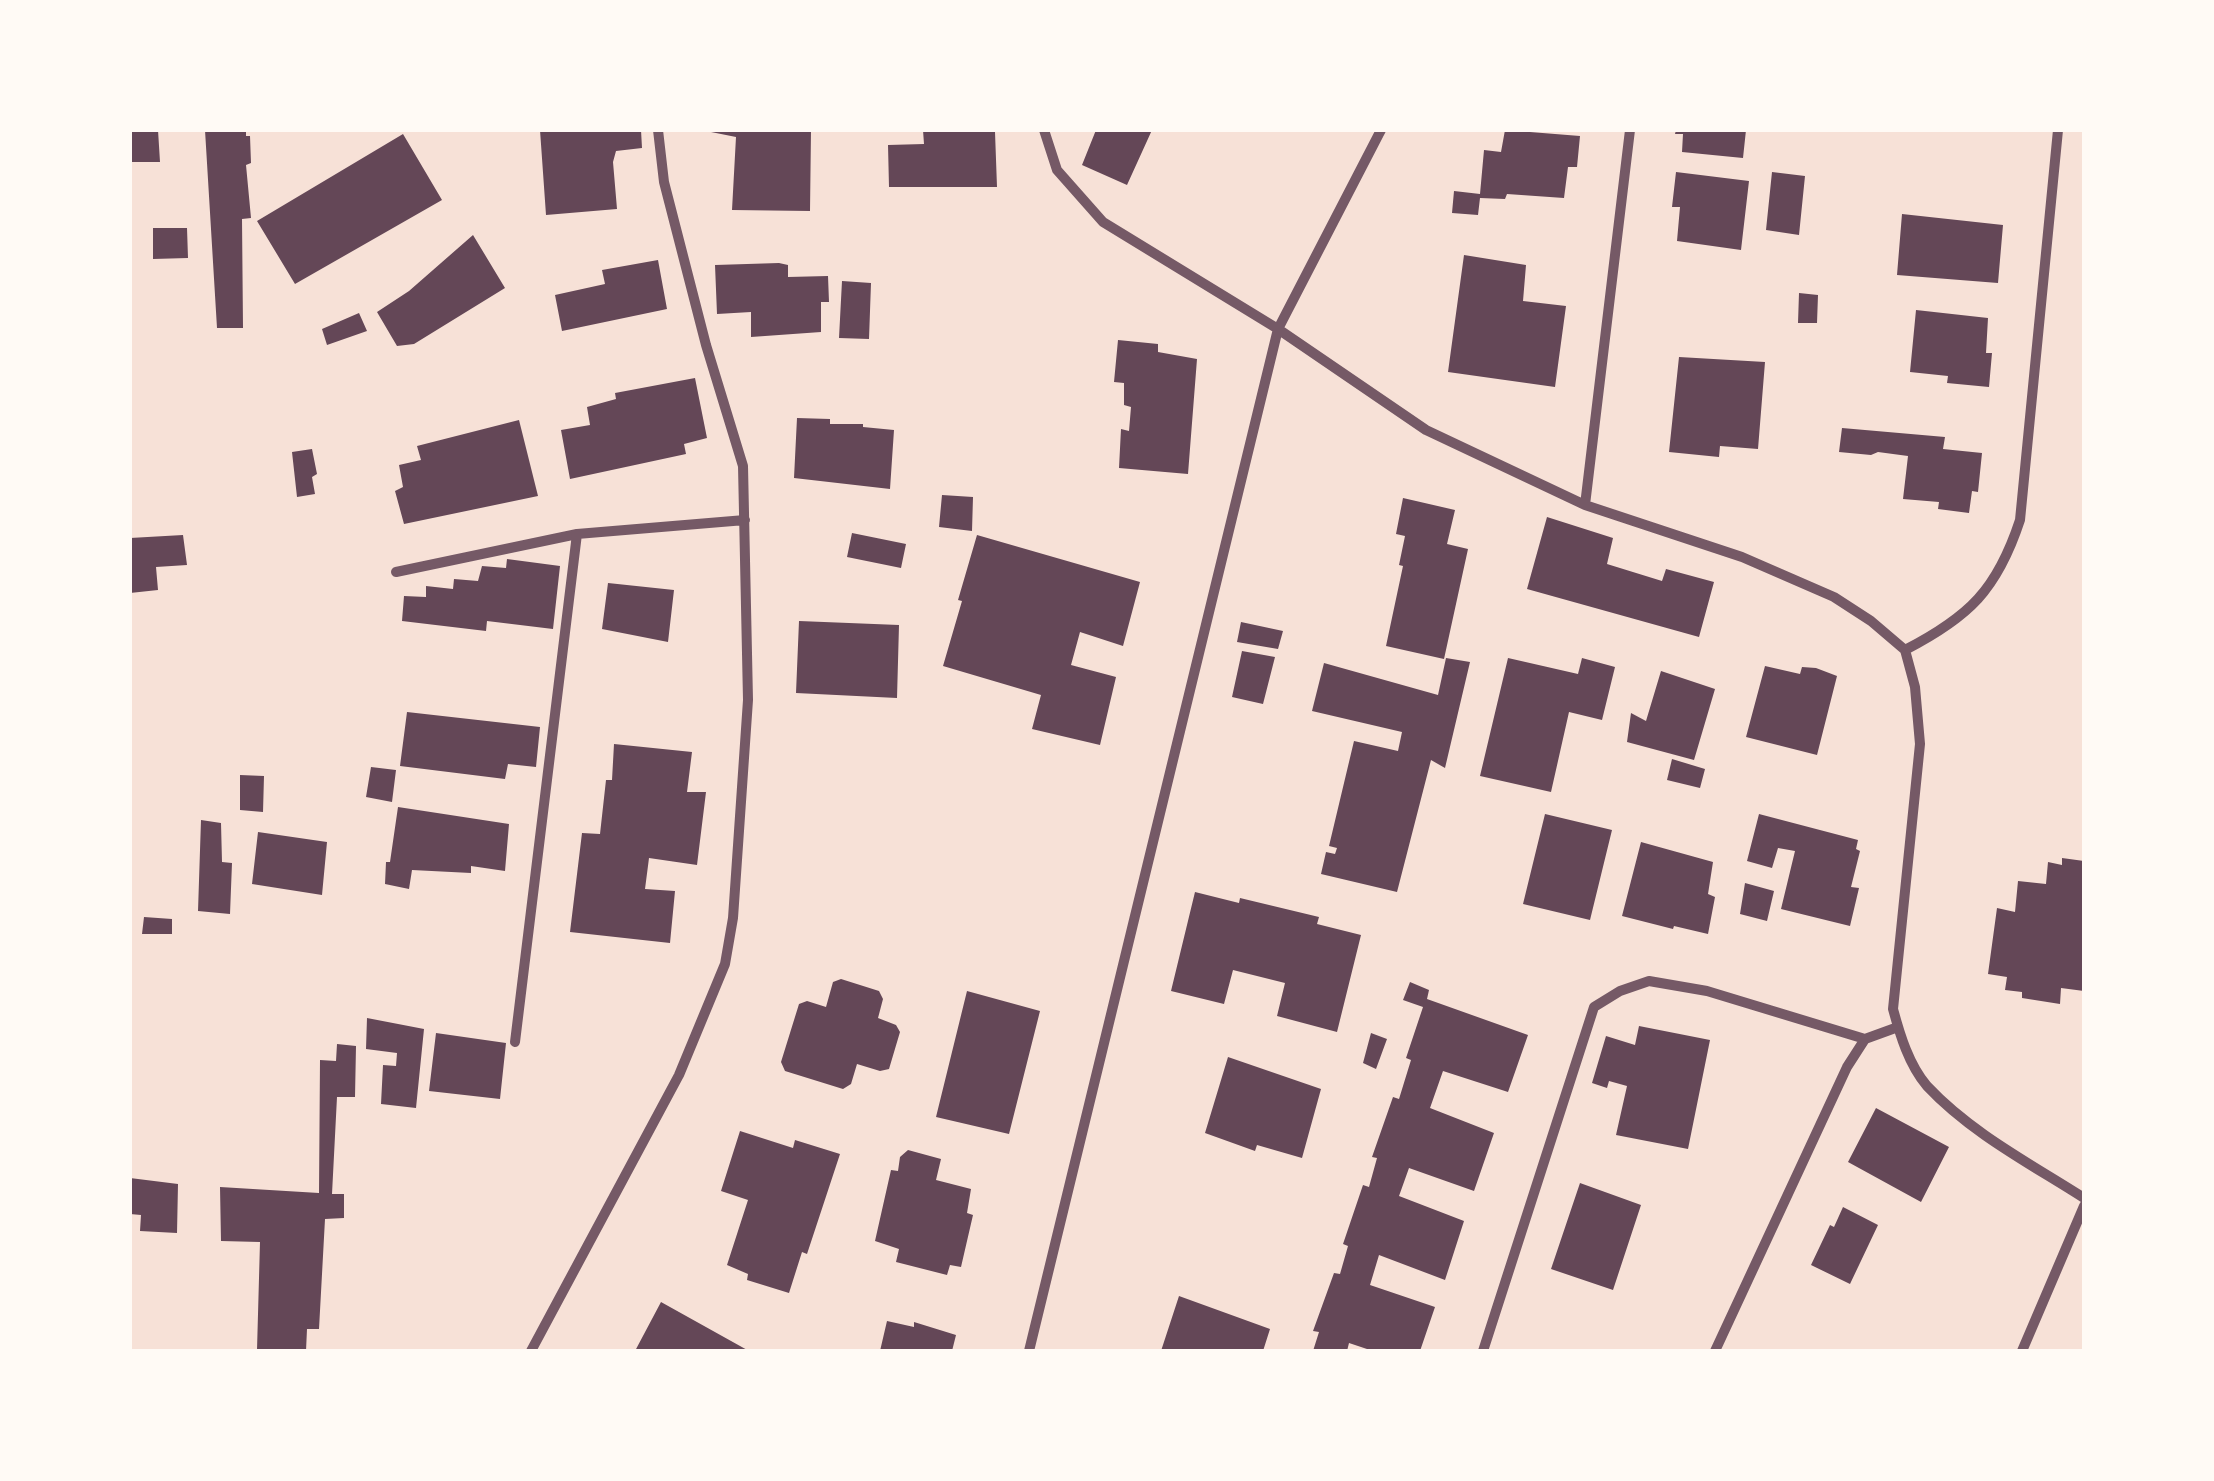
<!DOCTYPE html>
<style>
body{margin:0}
#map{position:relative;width:2214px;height:1481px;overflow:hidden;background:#f7e1d7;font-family:"Alegreya Sans",sans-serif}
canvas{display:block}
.frame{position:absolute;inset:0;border:132px solid #fffaf5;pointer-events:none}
</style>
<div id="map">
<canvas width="2214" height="1481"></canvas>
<div class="frame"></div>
</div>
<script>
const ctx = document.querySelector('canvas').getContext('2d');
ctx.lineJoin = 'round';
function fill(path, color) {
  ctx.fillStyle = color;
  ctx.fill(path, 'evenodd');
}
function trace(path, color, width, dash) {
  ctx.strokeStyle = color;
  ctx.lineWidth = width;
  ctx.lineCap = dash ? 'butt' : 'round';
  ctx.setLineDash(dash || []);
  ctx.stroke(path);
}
fill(new Path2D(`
 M130,130H158L160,162H130Z
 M205,130H246V136H250L251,163L246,165L251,218L242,219L243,328H217Z
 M540,130H641L642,148L616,151L613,162L617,209L546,215Z
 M701,130H811L810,211L732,210L736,137Z
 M923,130L995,132L997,187H889L888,145L924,144Z
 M1096,130H1152L1127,185L1082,165Z
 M1505,130L1580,136L1577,167H1568L1564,198L1507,194L1505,199L1480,198L1478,215L1452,213L1454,191L1480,194L1484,150L1501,152Z
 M1676,130H1746L1743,158L1682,152L1683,134H1675Z
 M403,134L442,200L295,284L257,221Z
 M1676,172L1749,181L1741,250L1677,241L1680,207H1672Z
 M1772,172L1805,176L1799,235L1766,230Z
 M1902,214L2003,225L1998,283L1897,275Z
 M153,228H187L188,258L153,259Z
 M473,235L505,288L414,344L397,346L377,312L409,291Z
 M1464,255L1526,265L1523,301L1566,306L1555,387L1448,372Z
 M658,260L667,309L562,331L555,295L605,284L602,270Z
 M779,263L788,265V277L828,276L829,302H821V332L751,337V312L717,314L715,265Z
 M842,281L871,283L869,339L839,338Z
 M1799,293L1818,295L1817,323H1798Z
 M1916,310L1988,318L1986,353H1992L1989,387L1947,383L1948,376L1910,372Z
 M359,313L367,331L327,345L322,329Z
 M1118,340L1158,344V352L1197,359L1188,474L1119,468L1121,429L1129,431L1131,407L1124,405V383L1114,382Z
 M1679,357L1765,362L1758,449L1720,446L1719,457L1669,452Z
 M695,378L707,438L684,444L686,454L570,479L561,430L590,425L587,407L616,399L615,393Z
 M797,418L830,419V424H863V427L894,430L890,489L794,478Z
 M519,420L538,496L404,524L395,491L403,487L399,465L421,460L417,446Z
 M1842,428L1945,437L1943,449L1982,453L1978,492L1972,491L1969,513L1938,509L1939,502L1903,499L1908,456L1878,452L1871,455L1839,452Z
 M312,449L317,474L312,477L315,494L297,497L292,452Z
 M942,495L973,497L972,531L939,527Z
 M1403,498L1455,510L1447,544L1468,549L1444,659L1386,646L1403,566L1399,565L1405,536L1396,534Z
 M1547,517L1613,538L1607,564L1662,581L1666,569L1714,582L1699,637L1527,589Z
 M852,533L906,544L901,568L847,557Z
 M183,535L187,565L156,567L158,590L130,593V538Z
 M977,535L1140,582L1123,646L1080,632L1071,665L1116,677L1100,745L1032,729L1041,695L943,666L962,601L958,600Z
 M507,559L560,566L553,629L487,621L486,631L402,621L404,596L426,597V586L453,589L454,579L478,581L482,566L506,568Z
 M608,583L674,590L668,642L602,629Z
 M799,621L899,625L897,698L796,693Z
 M1241,622L1283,631L1278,649L1237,642Z
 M1242,651L1275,657L1263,704L1232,697Z
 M1446,658L1470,662L1445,768L1431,760L1397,892L1321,874L1326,852L1335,854L1337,848L1329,846L1354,741L1398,751L1402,732L1312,711L1324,663L1438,695Z
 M1508,658L1578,674L1582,658L1615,667L1602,720L1569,712L1551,792L1480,776Z
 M1765,666L1800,674L1802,667L1816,668L1837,676L1817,755L1746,737Z
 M1661,671L1715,689L1694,760L1627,742L1631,713L1646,721Z
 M407,712L540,727L536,767L508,764L505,779L400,766Z
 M614,744L692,752L687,792H706L697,865L649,858L645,889L675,891L670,943L570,932L582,833L600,834L606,780H612Z
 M1672,759L1705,769L1700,788L1667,780Z
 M371,767L396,770L392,802L366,797Z
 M240,775L264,776L263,812L240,810Z
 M398,807L509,824L505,871L471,866V873L412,870L409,889L385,884L386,862H390Z
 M1545,814L1612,830L1590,920L1523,904Z
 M1759,814L1858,840L1856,849L1860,851L1851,887L1859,888L1850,926L1781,909L1795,851L1778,848L1772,868L1747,861Z
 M201,820L221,823L222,862L232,863L230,914L198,911Z
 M258,832L327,842L322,895L252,884Z
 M1641,842L1713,862L1708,894L1715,897L1708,934L1674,926L1673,929L1622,916Z
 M2062,858L2084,861V991L2061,988L2060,1004L2022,998V992L2005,990L2007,977L1988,974L1997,908L2015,912L2018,881L2046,884L2048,862L2062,865Z
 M1745,883L1774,891L1767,921L1740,914Z
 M1195,892L1239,903L1240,898L1319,917L1317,924L1361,935L1337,1032L1277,1016L1285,983L1233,970L1224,1004L1171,991Z
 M144,917L172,919V934H142Z
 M841,979L879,991L883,999L878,1018L896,1025L900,1032L889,1069L880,1071L857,1064L851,1084L843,1089L785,1071L781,1062L799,1004L807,1001L826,1007L833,982Z
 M1410,982L1429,990L1427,999L1528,1035L1508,1092L1443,1071L1430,1108L1494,1133L1474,1191L1409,1168L1399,1196L1464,1221L1445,1280L1379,1255L1370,1285L1435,1307L1420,1351H1373L1349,1343L1347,1351H1313L1319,1332L1313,1331L1334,1273L1340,1274L1348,1246L1343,1244L1363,1185L1369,1187L1377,1158L1372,1157L1393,1097L1399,1099L1411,1060L1406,1058L1423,1007L1403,1000Z
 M967,991L1040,1011L1009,1134L936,1117Z
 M367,1018L424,1029L416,1108L381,1104L383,1065L396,1066L397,1053L366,1049Z
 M1639,1026L1710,1040L1688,1149L1616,1135L1627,1086L1609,1081L1607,1088L1592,1083L1606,1036L1635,1045Z
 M436,1033L506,1043L500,1099L429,1091Z
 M1371,1033L1387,1039L1376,1069L1363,1063Z
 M337,1044L356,1046L355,1097H337L332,1194H344V1218L325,1219L319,1329H307L306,1351L257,1350L260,1242L221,1241L220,1187L319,1193L320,1060L336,1061Z
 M1228,1057L1321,1089L1302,1158L1257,1145L1255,1151L1205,1133Z
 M1876,1108L1949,1147L1921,1202L1848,1162Z
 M740,1131L793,1148L795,1140L840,1154L807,1254L802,1252L789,1293L747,1280L748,1274L727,1265L748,1200L721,1191Z
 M908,1150L941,1159L936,1180L971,1189L967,1213L973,1215L961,1267L950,1265L947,1275L896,1262L899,1249L875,1241L891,1170L898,1171L900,1157Z
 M130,1178L178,1184L177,1233L140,1231L141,1215L130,1214Z
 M1580,1183L1641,1205L1613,1290L1551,1269Z
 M1843,1207L1878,1225L1850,1284L1811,1265L1830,1225L1834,1227Z
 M1179,1296L1270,1329L1263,1351H1161Z
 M661,1302L749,1351H635Z
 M887,1321L914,1327V1322L956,1335L952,1351H880Z`), '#644757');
trace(new Path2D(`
 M1044,130L1057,170L1103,222L1278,329L1426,430L1585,505L1742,557L1834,597L1871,621L1905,650L1915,687L1920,744L1893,1009C1900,1035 1909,1065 1927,1086C1971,1133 2031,1164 2084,1198
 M1585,505L1630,130
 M396,572L577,534L745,520
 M1905,650C1969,617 1997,590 2020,520L2058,130
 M515,1042L577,534
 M531,1351L679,1075L725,964L733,918L748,700L743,466L706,345L664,182L658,130
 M1029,1351L1278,329L1381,130
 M1483,1351L1594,1007L1620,991L1649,981L1707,991L1865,1039
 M1715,1351L1847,1067L1865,1039L1898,1027
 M2022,1351L2084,1206`), '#755966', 10);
</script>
